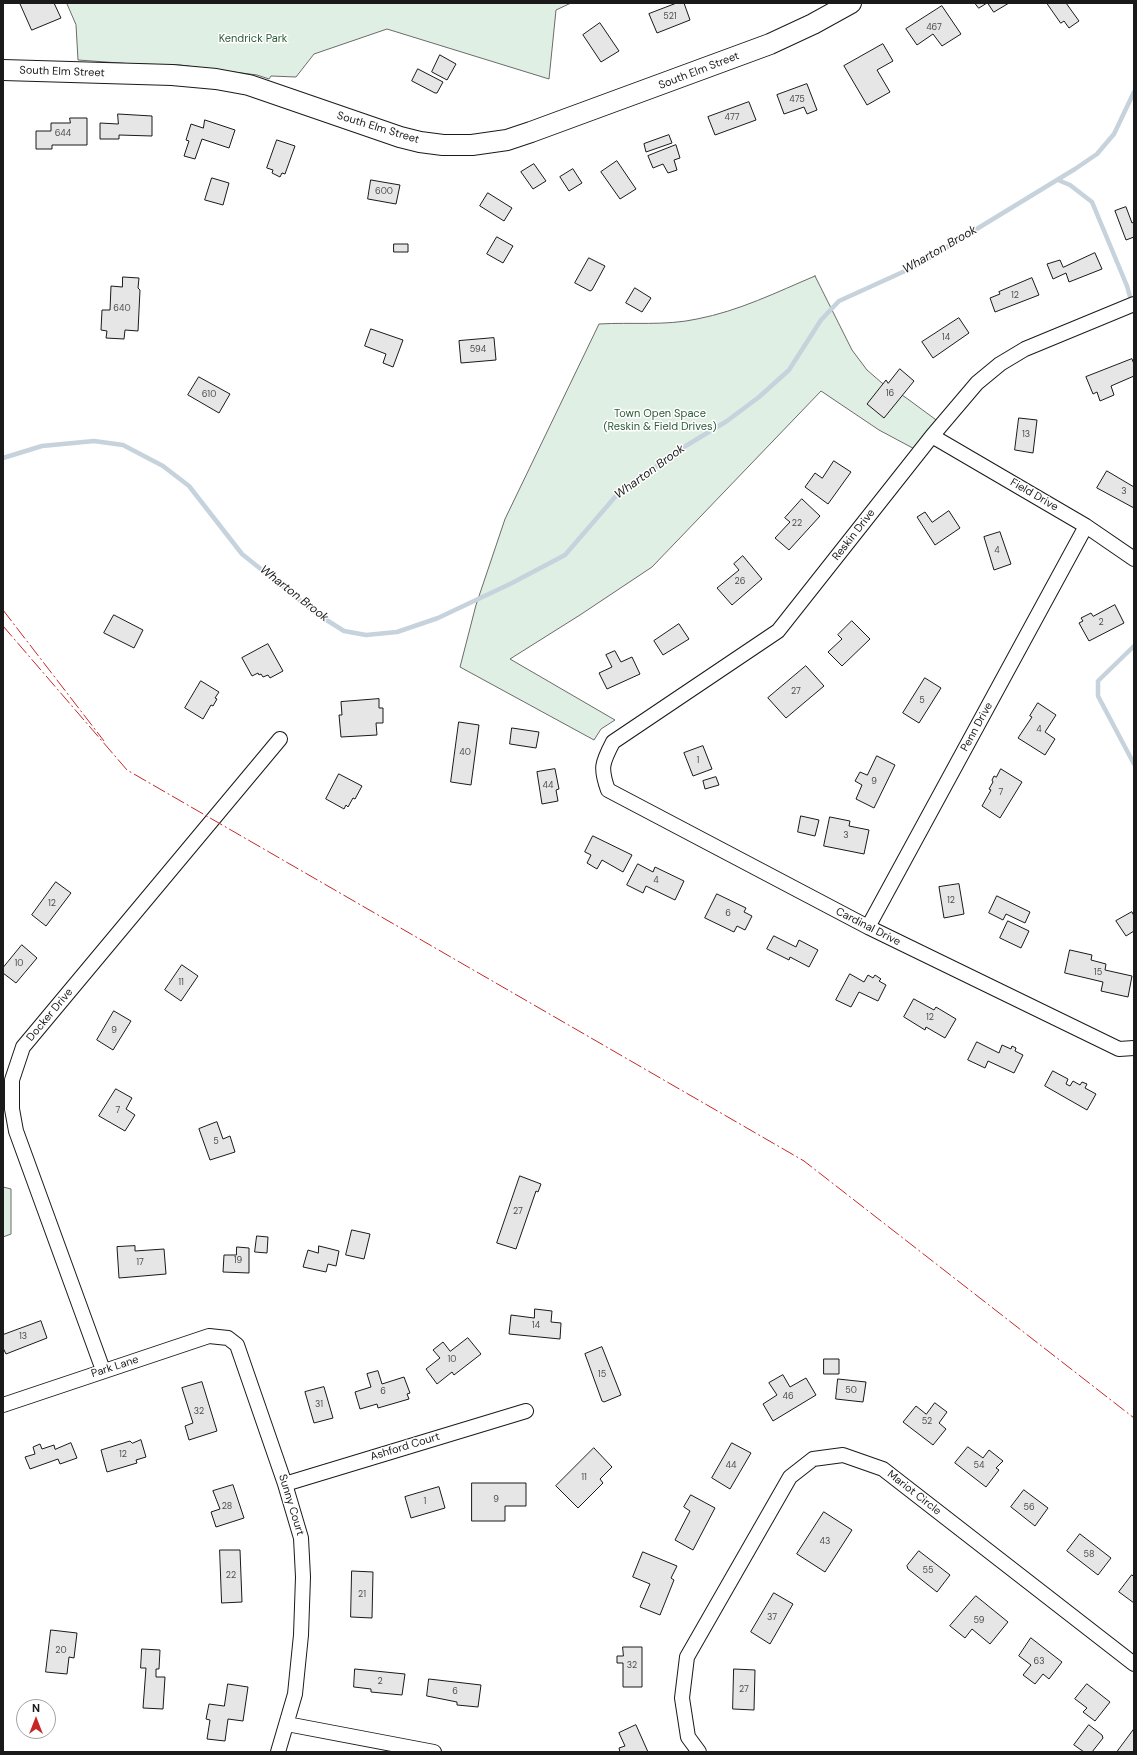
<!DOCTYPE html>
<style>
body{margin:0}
#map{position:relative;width:1137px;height:1755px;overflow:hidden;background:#fff;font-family:"DM Sans",sans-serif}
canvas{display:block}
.frame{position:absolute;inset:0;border:4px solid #1a1a1a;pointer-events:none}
.north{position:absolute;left:16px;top:1699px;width:40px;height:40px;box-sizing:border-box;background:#fff;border:1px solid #a3a3a3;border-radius:50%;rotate:0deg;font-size:11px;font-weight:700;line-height:16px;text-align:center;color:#1a1a1a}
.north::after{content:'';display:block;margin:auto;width:14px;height:18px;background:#c62828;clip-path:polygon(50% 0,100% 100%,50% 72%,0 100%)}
</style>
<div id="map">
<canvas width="1137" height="1755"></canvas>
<div class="frame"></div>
<div class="north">N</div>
</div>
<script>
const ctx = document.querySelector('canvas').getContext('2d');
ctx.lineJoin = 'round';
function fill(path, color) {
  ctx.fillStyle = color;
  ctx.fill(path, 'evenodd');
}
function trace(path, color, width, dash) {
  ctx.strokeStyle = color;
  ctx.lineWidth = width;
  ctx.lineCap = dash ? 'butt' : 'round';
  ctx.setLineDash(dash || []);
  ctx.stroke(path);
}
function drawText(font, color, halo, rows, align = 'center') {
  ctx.font = font + ' "DM Sans",sans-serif';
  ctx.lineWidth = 3;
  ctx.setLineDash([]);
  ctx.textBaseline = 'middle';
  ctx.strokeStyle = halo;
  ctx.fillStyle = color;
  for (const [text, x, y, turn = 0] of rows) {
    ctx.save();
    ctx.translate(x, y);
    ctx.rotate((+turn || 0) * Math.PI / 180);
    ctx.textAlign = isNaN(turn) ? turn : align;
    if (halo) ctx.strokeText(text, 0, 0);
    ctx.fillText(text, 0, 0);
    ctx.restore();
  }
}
const green = new Path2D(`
 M67,3H571L556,10L549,79L387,29L314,54L296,77L271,76L269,79L257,75L180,65L134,64L78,60L76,25Z
 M815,276L852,350L867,370L882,383L905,397L939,422L922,453L879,430L821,391L652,567L580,615L510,659L615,720L601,729L594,740L460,667L476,605L505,519L599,324C632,322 665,326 697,319C739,311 777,292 815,276Z
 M3,1187L11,1189V1234L3,1237Z`);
fill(green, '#e0efe3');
trace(green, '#6a6a6a', 1);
trace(new Path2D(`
 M1058,180L1070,185L1092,202L1127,286L1132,304
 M3,458L42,446L94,441L123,445L163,466L189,486L242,554L317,614L344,631L366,635L397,632L438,618L512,583L565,555L615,497L674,453L727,421L759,397L789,370L821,320L839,301L916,266L1075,169L1097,154L1114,134L1134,92
 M1134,646L1098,681V696L1134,764`), '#c6d2dc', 4.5);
const building = new Path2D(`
 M20,3H54L61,18L32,30Z
 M677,3H684L690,20L657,33L649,14Z
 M975,3H987L979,8Z
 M988,3H1009L994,12Z
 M1047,3H1066L1079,21L1069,28L1064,21L1061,23Z
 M942,6L961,34L942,46L933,34L917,45L906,29Z
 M600,23L619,51L601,62L583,35Z
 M883,44L893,61L877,70L890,92L867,105L844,66Z
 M440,55L456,64L447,80L432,72Z
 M418,69L443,82L437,93H435L412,81Z
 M807,84L817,110L807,114L804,107L784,114L777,95Z
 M749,102L756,120L715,135L708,117Z
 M118,114L152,116V136L119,135V139H100V123L118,124Z
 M70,118H87V145H52V149H36V131H51V123H70Z
 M205,120L235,130L229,148L202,139L195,159L184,156L189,141L186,140L191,124L203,128Z
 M669,135L672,143L646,152L644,144Z
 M277,140L295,146L285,174L282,173L280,177L272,173L273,170L267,168Z
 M676,145L680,158L674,160L677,170L668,173L663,164L653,168L648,156Z
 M617,161L636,189L620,199L601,172Z
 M534,164L546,181L533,189L521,172Z
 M573,169L582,183L569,191L560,177Z
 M212,178L229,183L223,205L205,200Z
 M371,180L400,185L396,204L368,199Z
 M488,193L512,208L504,221L480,206Z
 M1126,207L1132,223L1134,222V237L1126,240L1115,211Z
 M497,237L513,246L503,263L487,254Z
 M394,244H408V252H394Z
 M1095,253L1102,269L1069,282L1066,273L1053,279L1047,264L1060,260L1063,267Z
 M589,258L605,266L592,290L590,291L575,283Z
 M123,277L139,278L138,288L140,290L138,331L125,330L124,339L106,338L107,331L101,330L102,310H110L111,286L122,287Z
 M1032,278L1039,295L995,312L990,298L1000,294L999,292Z
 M635,288L651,298L642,312L626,303Z
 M959,318L969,333L933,358L922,342Z
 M371,329L403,340L393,367L383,363L386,354L365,346Z
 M494,338L496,360L461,363L459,341Z
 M1132,359L1134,364V376L1111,386L1114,395L1100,401L1097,392L1093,394L1086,377Z
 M900,369L914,381L884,418L867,404L886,380L888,383Z
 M199,377L230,394L219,413L188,395Z
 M1019,418L1037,420L1033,453L1015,450Z
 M834,461L851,472L828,504L805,487L815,473L822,478Z
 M1107,471L1134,487V508L1097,488Z
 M802,499L820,516L789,550L775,538L790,522L785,518Z
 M949,511L960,528L935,545L917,517L925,512L932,522Z
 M1000,532L1011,564L994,570L984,537Z
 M743,556L762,579L732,605L717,588L739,570L734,564Z
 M1115,605L1124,623L1089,641L1079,623L1083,621L1081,618L1091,613L1093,616Z
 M114,615L143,630L134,648L104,633Z
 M852,621L870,639L842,666L828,652L842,639L838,635Z
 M679,624L689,639L663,655L654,641Z
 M268,644L283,671L270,678L268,675L263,677L261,674L259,675L258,673L252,676L242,658Z
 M615,651L621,662L632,657L640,674L607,689L599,673L612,667L606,655Z
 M806,666L824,686L786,718L768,698Z
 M925,678L941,688L919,723L903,713Z
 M201,681L219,692L215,698L217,699L213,706L211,705L203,719L185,708Z
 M379,699V708H383V723H376L377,735L341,737L339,715H342L341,702Z
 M1038,703L1056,715L1045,732L1055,739L1045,755L1018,738L1032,717L1030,716Z
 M459,722L479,725L471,785L451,782Z
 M512,728L539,732L536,748L510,744Z
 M703,746L712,769L693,776L684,753Z
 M877,756L895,765L874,808L856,799L862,785L855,781L860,772L867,775Z
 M555,769L559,789L556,790L558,801L542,804L537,772Z
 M1001,769L1022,782L1000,818L982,806L991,790L989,789L993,782L992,780L994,776L996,777Z
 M339,774L362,786L355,799L353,798L348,807L346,805L344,809L326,799Z
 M716,777L719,785L705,789L703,781Z
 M801,816L819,820L815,836L798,832Z
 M830,817L850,821L849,826L869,830L864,854L824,846Z
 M593,836L632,855L623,872L602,860L597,869L587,863L591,855L585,852Z
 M638,864L653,872L655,867L684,881L675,900L646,886L643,893L627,885Z
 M56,882L71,893L46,926L32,915Z
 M959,884L964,914L944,918L939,887Z
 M717,894L746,908L744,912L752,916L745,930L737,926L734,932L705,918Z
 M997,896L1030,912L1025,923L1006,914L1003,920L989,913Z
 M1132,912L1134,916V931L1126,936L1116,921Z
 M1008,921L1029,931L1021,948L1000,938Z
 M774,936L796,947L799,940L818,950L809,967L790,957L789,960L767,949Z
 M22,945L37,958L16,983L3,973V968Z
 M1070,950L1092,955L1091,960L1106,964L1105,970L1132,976L1128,997L1101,991L1103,982L1065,973Z
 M182,965L198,976L181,1001L165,990Z
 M850,974L864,982L868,975L873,978L875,975L881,979L879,981L886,985L878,1001L859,992L851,1007L836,1000Z
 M914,999L934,1010L936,1007L956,1019L945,1038L926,1027L925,1030L904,1017Z
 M114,1011L131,1021L113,1050L97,1040Z
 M977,1042L999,1053L1002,1045L1011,1049L1012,1046L1016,1048L1015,1051L1023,1055L1014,1073L988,1061L985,1068L968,1060Z
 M1053,1071L1068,1079L1066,1084L1070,1086L1073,1081L1080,1085L1082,1082L1087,1084L1085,1088L1096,1094L1087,1110L1045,1086Z
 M116,1089L132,1098L126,1109L135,1115L125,1131L99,1116Z
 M217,1122L223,1139L230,1136L235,1152L210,1160L199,1129Z
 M520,1176L541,1184L538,1192L536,1191L516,1249L497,1243Z
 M352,1230L370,1234L364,1259L346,1255Z
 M257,1236L268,1237L267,1253L255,1252Z
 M135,1246V1251L164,1249L166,1274L119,1278L117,1247Z
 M319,1246L339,1251L336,1266L328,1264L326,1272L303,1267L308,1250L318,1253Z
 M237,1247L249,1248V1273L223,1272L224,1255H236Z
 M535,1309L552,1311L551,1322L561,1323L560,1339L509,1334L511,1315L534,1318Z
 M41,1321L47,1338L6,1354L3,1348V1335Z
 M468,1338L481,1354L454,1375L452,1372L437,1384L426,1369L440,1358L433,1350L443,1342L450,1351Z
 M602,1347L621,1395L604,1402L602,1401L585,1354Z
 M824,1359H839V1374H824Z
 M378,1371L382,1384L404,1377L410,1393L407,1394L409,1399L378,1408L377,1404L360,1409L355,1392L371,1387L367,1374Z
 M783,1375L790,1387L806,1378L816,1395L773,1421L763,1404L777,1395L769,1383Z
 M838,1379L866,1382L863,1402L836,1399Z
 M202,1382L217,1431L189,1440L185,1426L193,1423L182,1388Z
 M324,1387L333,1418L314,1423L305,1392Z
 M935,1403L947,1412L939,1423L946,1429L933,1445L903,1422L916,1406L926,1414Z
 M141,1440L146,1457L136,1460L137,1463L107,1472L101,1450L130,1441L132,1443Z
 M71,1443L77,1458L60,1464L58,1459L30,1469L25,1457L35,1454L33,1447L40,1444L42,1449L54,1445L55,1449Z
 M732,1443L751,1453L730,1489L712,1478Z
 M968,1447L983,1458L989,1450L1003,1461L996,1468L999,1470L986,1487L955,1463Z
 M594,1448L612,1467L600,1479L603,1483L578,1508L556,1486Z
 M472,1483H526V1506H505V1521H472Z
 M233,1485L244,1518L216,1527L211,1512L220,1509L213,1491Z
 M439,1487L445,1508L411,1518L405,1497Z
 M1024,1490L1048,1508L1035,1526L1011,1507Z
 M691,1495L715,1508L693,1550L675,1540L690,1511L684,1507Z
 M824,1512L852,1530L825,1572L797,1554Z
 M1080,1534L1111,1558L1098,1575L1067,1551Z
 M220,1550H240L242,1602L222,1603Z
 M919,1551L950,1575L937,1592L908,1569L907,1566Z
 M643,1552L677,1566L671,1578L674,1580L660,1615L640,1607L650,1584L633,1577Z
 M352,1571L373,1572L372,1618L351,1617Z
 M1132,1575L1134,1577V1603L1119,1592Z
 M774,1593L793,1604L770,1644L751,1632Z
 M976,1596L1008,1622L990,1644L972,1629L965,1638L950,1626Z
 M51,1630L77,1633L74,1658L69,1657L67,1674L46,1672Z
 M1031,1638L1062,1662L1049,1679L1043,1674L1035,1684L1023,1675L1031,1665L1019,1656Z
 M623,1647H642V1687H623V1663H617V1656H623Z
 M142,1649L160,1650L159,1669H156V1677H165L163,1709L143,1708L146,1668H141Z
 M355,1669L405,1674L402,1695L371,1692V1689L354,1687Z
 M734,1669L755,1670L754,1710L733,1709Z
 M429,1679L481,1685L478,1707L457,1705V1702L427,1696Z
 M228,1684L248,1687L243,1721L228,1719L225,1741L207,1739L210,1720L206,1719L209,1704L224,1706Z
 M1087,1684L1110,1702L1095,1721L1083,1712L1087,1708L1075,1699Z
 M636,1725L648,1752H620L619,1748L625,1746L619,1733Z
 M1089,1725L1102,1735L1103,1738L1092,1752H1084L1074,1745Z
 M1134,1729V1752H1117Z`);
fill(building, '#e6e6e6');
trace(building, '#1a1a1a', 1);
const street = new Path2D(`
 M1134,304L1025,349L1000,364L977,383L932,436L778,631L613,742C602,763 600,768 608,790L868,927L1119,1049L1134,1048
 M932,436L1086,526L1134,559
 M868,927L1086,526
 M103,1370L16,1131L12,1109V1080L23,1047L280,739
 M3,1405L209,1336L228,1338L237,1345L285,1484L301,1538L303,1577L301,1635L295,1694L278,1752
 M285,1484L526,1411
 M287,1724L434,1752
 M699,1752L688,1737L682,1698L687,1657L790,1477L813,1459L843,1455L883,1469L1134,1664`);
const secondary = new Path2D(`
 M3,70L172,75L216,79L249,85L400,137L420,142L443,145H472L507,140L531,132L770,44L813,24L851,3`);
trace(street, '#1a1a1a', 16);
trace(secondary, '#1a1a1a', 22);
trace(street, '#fff', 14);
trace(secondary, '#fff', 20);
trace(new Path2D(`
 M3,610L104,741
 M3,626L127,770L804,1161L1134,1418`), '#c62828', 1, [14, 3, 2, 3]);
drawText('9px', '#4d4d4d', null, [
 ["521",670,17],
 ["467",934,28],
 ["475",797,100],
 ["477",732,118],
 ["644",63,134],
 ["600",384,192],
 ["12",1015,296],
 ["640",122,309],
 ["14",946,338],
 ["594",478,350],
 ["16",890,394],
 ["610",209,395],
 ["13",1026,435],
 ["3",1124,492],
 ["22",797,524],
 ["4",997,551],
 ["26",740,582],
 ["2",1101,623],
 ["27",796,692],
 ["5",922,701],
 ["4",1039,730],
 ["40",465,753],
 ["1",698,761],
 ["9",874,782],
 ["44",548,786],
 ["7",1001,793],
 ["3",846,836],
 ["4",656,881],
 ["12",951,901],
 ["12",52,904],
 ["6",728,914],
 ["10",19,964],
 ["15",1098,973],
 ["11",181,983],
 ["12",930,1018],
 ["9",114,1031],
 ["7",118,1111],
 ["5",216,1142],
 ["27",518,1212],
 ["19",238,1261],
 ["17",140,1263],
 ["14",536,1326],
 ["13",23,1337],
 ["10",452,1360],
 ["15",602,1375],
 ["50",851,1391],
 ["6",383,1392],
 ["46",788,1397],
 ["31",319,1405],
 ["32",199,1412],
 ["52",927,1422],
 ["12",123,1455],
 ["44",731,1466],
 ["54",979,1466],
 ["11",584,1478],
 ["9",496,1500],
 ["1",425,1502],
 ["28",227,1507],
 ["56",1029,1508],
 ["43",825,1542],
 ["58",1089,1555],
 ["55",928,1571],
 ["22",231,1576],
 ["21",362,1595],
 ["37",772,1618],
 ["59",979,1621],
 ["20",61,1651],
 ["63",1039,1662],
 ["32",632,1666],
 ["2",380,1682],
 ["27",744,1690],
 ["6",455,1692]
]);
drawText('11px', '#2b5a34', '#fff', [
 ["Kendrick Park",253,39],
 ["Town Open Space",660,414],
 ["(Reskin & Field Drives)",660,427]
]);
drawText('11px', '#1a1a1a', '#fff', [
 ["South Elm Street",699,71,-21],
 ["South Elm Street",62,72,2],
 ["South Elm Street",378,128,17],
 ["Field Drive",1034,495,30],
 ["Reskin Drive",854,535,-52],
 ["Penn Drive",977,727,-61],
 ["Cardinal Drive",868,927,27],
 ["Docker Drive",50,1015,-50],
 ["Park Lane",115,1367,-18],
 ["Ashford Court",405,1447,-17],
 ["Mariot Circle",914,1493,38],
 ["Sunny Court",291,1505,73]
]);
drawText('italic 12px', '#1a1a1a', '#fff', [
 ["Wharton Brook",940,250,-30],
 ["Wharton Brook",650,472,-36],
 ["Wharton Brook",294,594,38]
]);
</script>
